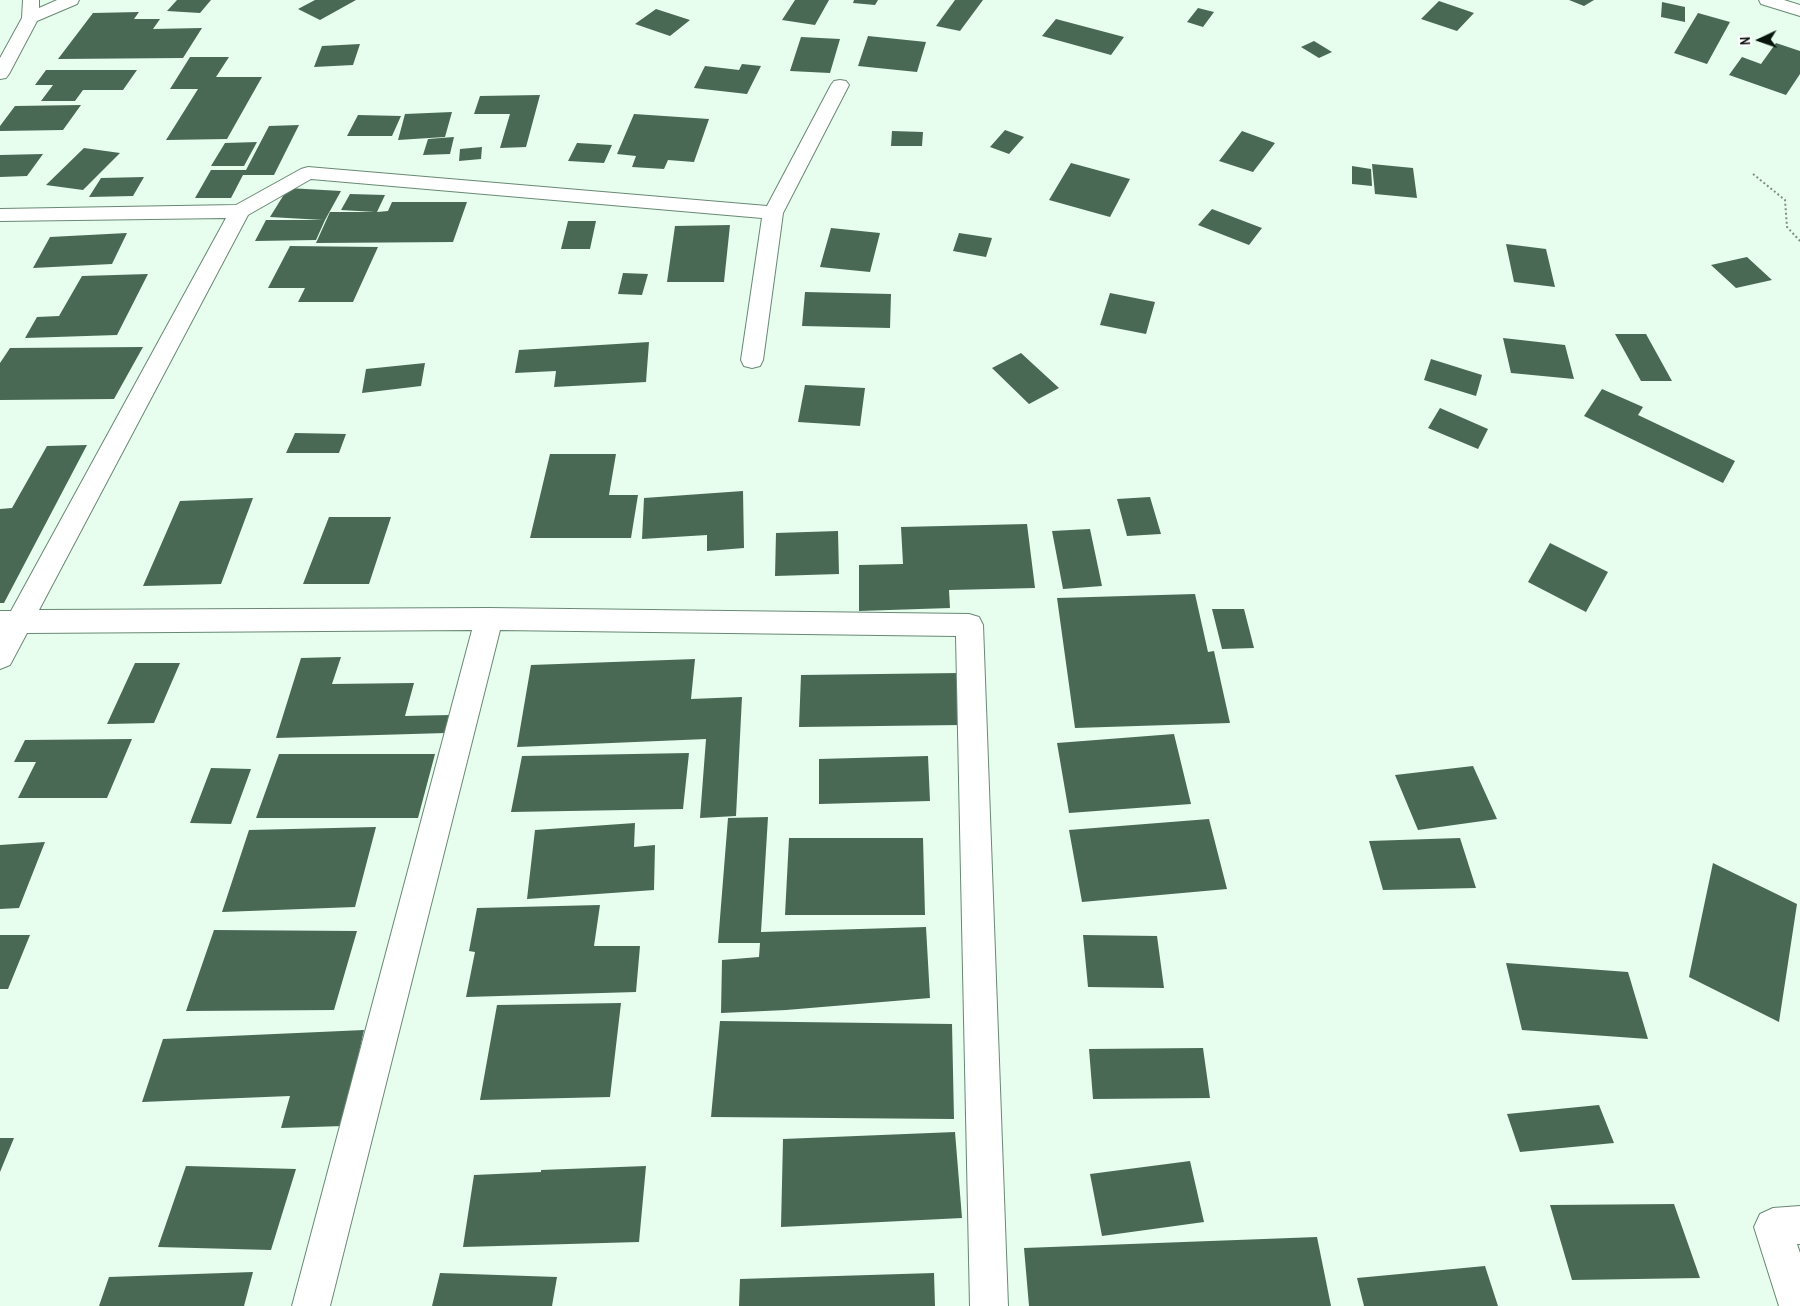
<!DOCTYPE html>
<style>
body{margin:0}
#map{position:relative;width:1800px;height:1306px;overflow:hidden;background:#e7fdee;font-family:"Archivo Narrow",sans-serif}
canvas{display:block}
.north{position:absolute;left:1735px;top:15px;width:50px;height:50px;-webkit-text-stroke:4px #fff;paint-order:stroke;rotate:267deg;font-size:14px;font-weight:700;line-height:20px;text-align:center;color:#08150d}
.north::after{content:'';display:block;margin:auto;width:18px;height:22px;background:#08150d;clip-path:polygon(50% 0,100% 100%,50% 72%,0 100%)}
</style>
<div id="map">
<canvas width="1800" height="1306"></canvas>
<div class="north">N</div>
</div>
<script>
const ctx = document.querySelector('canvas').getContext('2d');
ctx.lineJoin = 'round';
function fill(path, color) {
  ctx.fillStyle = color;
  ctx.fill(path, 'evenodd');
}
function trace(path, color, width, dash) {
  ctx.strokeStyle = color;
  ctx.lineWidth = width;
  ctx.lineCap = dash ? 'butt' : 'round';
  ctx.setLineDash(dash || []);
  ctx.stroke(path);
}
fill(new Path2D(`
 M177,0H211L200,13L167,11Z
 M315,0H356L320,20L298,9Z
 M795,0H829L815,25L782,20Z
 M854,0H878L875,5L853,3Z
 M955,0H983L960,31L936,26Z
 M1569,0H1594L1584,6Z
 M1439,1L1474,13L1457,31L1421,19Z
 M1662,2L1685,7V22L1661,17Z
 M1198,8L1214,12L1203,27L1187,22Z
 M656,9L690,20L670,36L635,24Z
 M139,12L134,19H160L153,29L202,28L183,58L58,59L93,13Z
 M1698,13L1730,22L1707,64L1674,53Z
 M1056,19L1124,37L1111,55L1042,36Z
 M868,36L926,42L917,72L858,66Z
 M801,37L840,39L830,73L790,71Z
 M1314,41L1332,52L1319,58L1301,47Z
 M1776,43L1800,51V74L1786,95L1729,75L1742,57L1761,64Z
 M360,44L353,65L314,67L322,46Z
 M190,57H229L216,77H262L227,139L166,140L198,89H170Z
 M742,64L761,66L747,94L694,88L705,66L739,70Z
 M46,70H137L123,90H83L75,101H41L53,85H35Z
 M540,95L526,147L500,148L510,114H474L480,96Z
 M81,105L63,130L0,131V126L15,106Z
 M452,112L445,137L398,140L405,114Z
 M634,114L709,119L694,162L668,160L664,169L632,167L636,156L617,154Z
 M358,115L401,116L392,136H347Z
 M299,125L274,175H243L231,198H195L211,170H246L269,126Z
 M1005,130L1024,137L1009,154L990,147Z
 M892,131L923,132L922,146H891Z
 M1242,131L1275,143L1253,172L1219,161Z
 M454,137L450,154L423,155L428,139Z
 M257,142L244,166H211L225,143Z
 M577,143L612,145L604,163L568,161Z
 M482,147L481,159L459,161L460,149Z
 M84,148L120,153L83,190L46,185Z
 M43,154L27,176L0,177V155Z
 M1071,163L1130,179L1110,217L1049,200Z
 M1372,164L1413,168L1417,198L1375,194Z
 M1352,166L1371,169L1372,186L1352,184Z
 M144,177L133,196L89,197L101,178Z
 M288,188L341,191L325,220L316,240L255,241L266,220H323L270,217Z
 M350,194L385,195L377,212L388,211L392,202H467L453,242L316,243L330,212H375L341,210Z
 M1212,209L1262,228L1249,245L1198,225Z
 M568,221H596L590,249H561Z
 M730,225L724,282H667L675,226Z
 M831,228L880,233L870,272L820,267Z
 M127,233L112,264L33,268L50,237Z
 M959,233L992,238L986,257L953,251Z
 M1506,244L1546,249L1555,287L1514,282Z
 M290,246L378,247L353,302H298L305,288H268Z
 M1747,257L1772,280L1736,288L1711,265Z
 M623,273L648,274L642,295L618,294Z
 M148,274L117,335L25,338L37,317L59,316L82,276Z
 M805,292L891,294L890,328L802,326Z
 M1110,293L1155,302L1146,334L1100,325Z
 M1615,334H1646L1672,381H1641Z
 M1503,338L1565,345L1574,379L1511,373Z
 M649,342L646,382L554,387L556,371L515,373L519,350Z
 M143,347L114,399L0,400V363L10,348Z
 M1021,353L1059,388L1029,404L992,368Z
 M1431,359L1482,375L1476,396L1424,380Z
 M425,363L421,386L362,393L366,369Z
 M805,385L865,388L860,426L798,422Z
 M1602,389L1643,407L1638,415L1735,461L1723,483L1584,416Z
 M1440,408L1488,429L1478,449L1428,428Z
 M295,433L346,434L339,453H286Z
 M87,445L4,603H0V509L12,508L47,446Z
 M550,454H616L609,495H638L631,538H530Z
 M743,491L744,548L707,551V535L642,539L644,498Z
 M1150,497L1161,534L1127,536L1117,499Z
 M253,498L221,584L143,586L180,501Z
 M329,517H391L369,584H303Z
 M1027,524L1035,588L949,590L950,608L859,611V565L903,564L901,527Z
 M1090,529L1102,586L1063,589L1052,531Z
 M838,531L839,574L775,576L776,533Z
 M1550,543L1608,572L1586,612L1528,582Z
 M1195,594L1208,652L1214,651L1230,723L1075,728L1057,598Z
 M1212,609H1244L1254,648L1222,649Z
 M341,657L332,684L414,683L405,716L450,715L446,733L276,738L301,658Z
 M695,659L691,699L742,697L736,816L700,818L706,739L517,747L531,665Z
 M135,663H180L154,723L107,724Z
 M959,673L961,725L799,727L801,675Z
 M1174,734L1191,804L1069,813L1057,743Z
 M132,739L107,798H18L36,762H14L25,740Z
 M689,753L683,809L511,812L522,756Z
 M279,754H435L418,818H256Z
 M928,756L930,801L819,804V759Z
 M1473,766L1497,819L1418,830L1395,775Z
 M211,768L251,769L231,824L190,823Z
 M768,817L761,932L926,927L930,998L786,1010L721,1013L722,960L759,957L760,943H718L728,818Z
 M1209,819L1227,889L1082,902L1069,830Z
 M635,823L634,847L655,845L654,890L527,899L535,830Z
 M376,827L355,907L222,912L249,830Z
 M789,838H923L925,915H785Z
 M1460,838L1476,888L1383,890L1369,841Z
 M45,842L19,908L0,909V845Z
 M1713,863L1797,904L1779,1022L1689,977Z
 M600,905L594,946H640L636,992L466,997L475,952L469,951L477,908Z
 M214,930L357,931L334,1010L186,1011Z
 M0,935H30L8,989H0Z
 M1083,935L1157,936L1164,988L1088,987Z
 M1506,963L1628,972L1648,1039L1522,1030Z
 M621,1003L610,1097L480,1100L497,1005Z
 M720,1021L952,1024L954,1119L711,1117Z
 M364,1030L343,1126L281,1128L290,1096L142,1102L163,1039Z
 M1203,1048L1210,1098L1093,1099L1089,1049Z
 M1599,1105L1614,1143L1520,1152L1507,1114Z
 M955,1132L962,1218L781,1227L783,1139Z
 M0,1138H14L0,1172Z
 M1190,1161L1204,1222L1102,1236L1090,1174Z
 M186,1166L296,1169L271,1250L158,1247Z
 M646,1166L639,1242L463,1247L474,1175L541,1172V1170Z
 M1674,1204L1700,1278L1572,1280L1550,1205Z
 M1317,1237L1331,1306H1029L1024,1248Z
 M1485,1266L1498,1306H1364L1357,1278Z
 M253,1272L244,1306H99L109,1277Z
 M440,1273L557,1277L552,1306H432Z
 M934,1273L935,1306H739L740,1279Z`), '#496955');
const street = new Path2D(`
 M23,0H39V8L57,0H79L77,4L37,21L9,74L6,78L0,79V58L22,18Z
 M1759,0H1784L1800,5V16L1761,4Z
 M840,80L846,81L849,85L783,213L763,360L760,366L752,368L744,366L741,360L762,218L311,179L248,215L39,610L489,608L969,614L979,617L983,625L1008,1306H970L956,636L500,630L330,1306H292L472,630L27,633L10,665L0,669V611H11L226,218L0,221V209L236,205L301,169L308,167L767,206L831,85L834,81Z
 M1800,1206V1244H1797L1800,1253V1306H1779L1754,1227L1760,1214L1773,1208Z`);
trace(street, '#688974', 2);
trace(new Path2D(`
 M1753,174L1785,200L1787,227L1800,241`), '#7e9084', 2, [2, 2.5]);
fill(street, '#fff');
</script>
